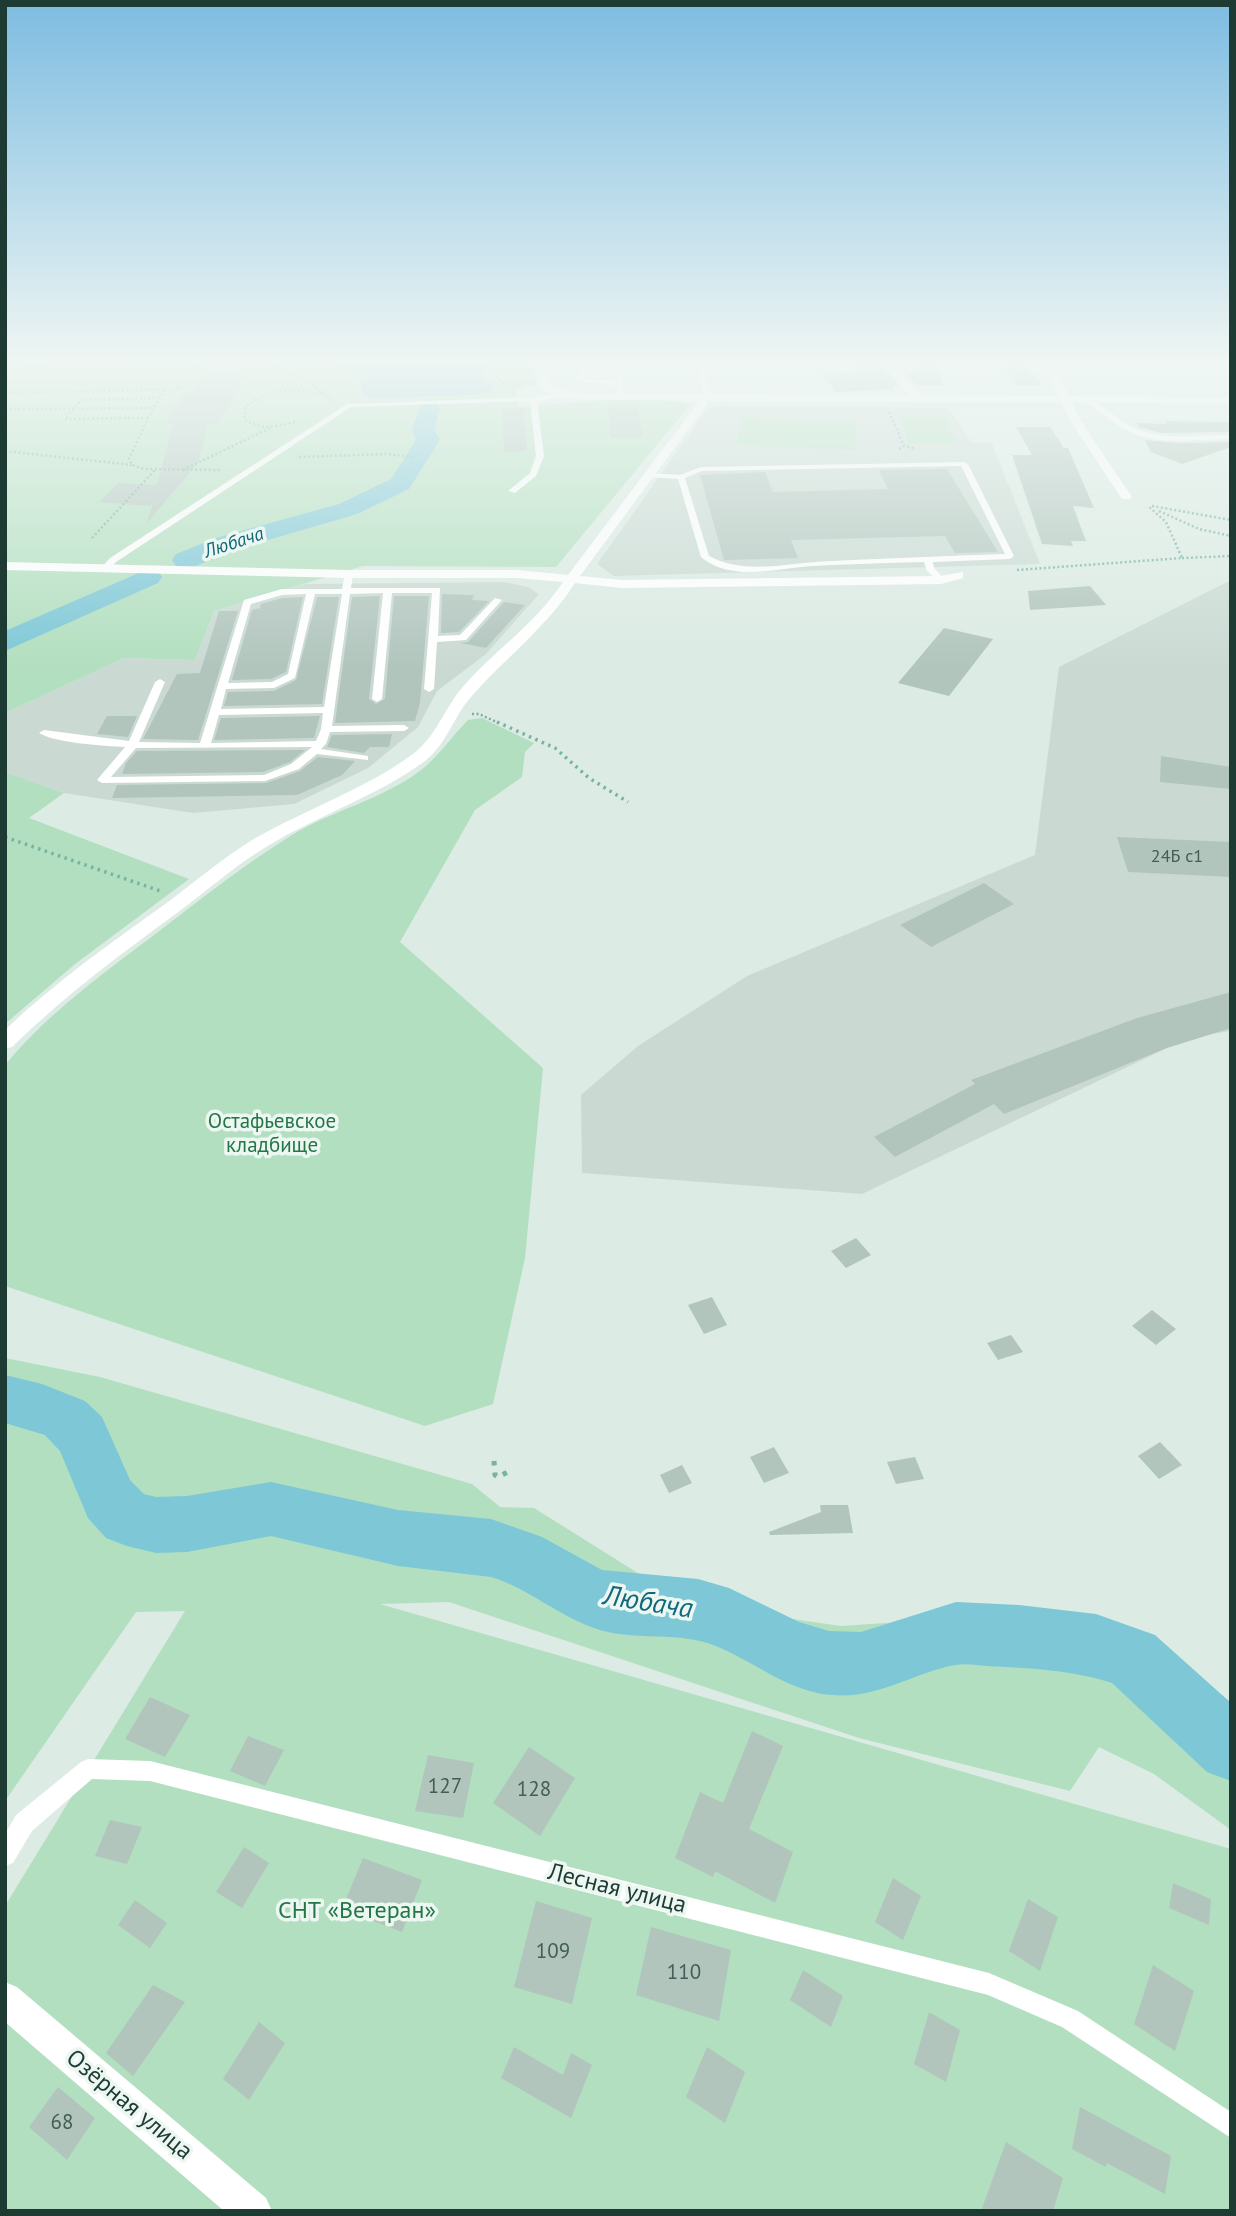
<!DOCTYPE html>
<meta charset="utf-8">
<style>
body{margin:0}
#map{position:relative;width:1236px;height:2216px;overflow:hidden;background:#dcebe4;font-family:"PT Sans",sans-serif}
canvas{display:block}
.frame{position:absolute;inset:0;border:7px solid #1d3b33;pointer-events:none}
</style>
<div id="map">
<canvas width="1236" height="2216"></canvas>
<div class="frame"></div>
</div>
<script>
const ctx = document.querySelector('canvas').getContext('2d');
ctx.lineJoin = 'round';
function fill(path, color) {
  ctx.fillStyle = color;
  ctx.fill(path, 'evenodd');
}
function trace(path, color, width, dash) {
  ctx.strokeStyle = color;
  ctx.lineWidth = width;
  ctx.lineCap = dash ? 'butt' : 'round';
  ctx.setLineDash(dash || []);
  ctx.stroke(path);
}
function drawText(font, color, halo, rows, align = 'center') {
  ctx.font = font + ' "PT Sans",sans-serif';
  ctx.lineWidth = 7;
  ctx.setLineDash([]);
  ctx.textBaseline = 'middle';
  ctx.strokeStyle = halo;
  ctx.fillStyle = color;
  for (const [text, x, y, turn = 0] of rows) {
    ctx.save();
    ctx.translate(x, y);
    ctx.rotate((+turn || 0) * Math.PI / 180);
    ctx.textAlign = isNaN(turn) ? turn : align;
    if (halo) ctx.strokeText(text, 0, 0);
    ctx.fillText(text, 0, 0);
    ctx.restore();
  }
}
fill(new Path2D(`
 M718,406L949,408L972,443H991L993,446L1040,564L614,576L597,564L707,409Z
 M1231,580V1031L1192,1037L1167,1048L862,1194L582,1173L581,1095L638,1046L747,976L1035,855L1059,667Z
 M504,582L528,587L539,594L486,654L437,691L418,727L368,768L294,804L193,813L64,793L5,772V713L124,658L195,660L214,611L305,584Z`), '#cadad3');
fill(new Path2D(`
 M5,359H532L537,384L516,390L518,407C556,405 660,392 690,405L556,567L363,566L214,611L195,660L124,658L5,713Z
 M899,415H945L951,430L904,429Z
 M743,416L857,423L855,450L736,444Z
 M904,430L952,431L957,443H909Z
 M482,718L534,743L525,752L522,777L475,810L400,942L543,1068L525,1258L493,1404L425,1426L5,1286V1065C48,1013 104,973 158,932C201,899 245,864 292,835C333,810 382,800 421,770C439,756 452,736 468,720Z
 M5,772L64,793L29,818L189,879L75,964L5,1024Z
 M5,1358L100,1377L472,1484L500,1507L534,1508L641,1575L737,1611L841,1626L1050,1612L1144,1640L1231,1702V1830L1154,1774L1099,1747L1070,1791L859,1738L449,1602L380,1604L1231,1849V2211H5V1906L185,1611L136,1612L5,1801Z`), '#b2dfbf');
fill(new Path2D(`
 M327,359H482L484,377L492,384V391L472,395L372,398L363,393C362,372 344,368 327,362Z`), '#7dc7d7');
fill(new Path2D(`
 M429,402L437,404L440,409L434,429L440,440L409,489L357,514L234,550L196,566L186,568L176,566L172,560L176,554L216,538L339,504L391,479L416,440L412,429L421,404Z
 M148,569L158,571L162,577L158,583L5,651V631Z
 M5,1375L42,1384L85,1401L102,1417L130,1480L144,1494L156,1497L187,1496L271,1482L398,1510L491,1519L542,1537L602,1570L698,1579L729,1588L799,1622L829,1631L861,1632L956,1602L1019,1605L1096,1614L1155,1635L1231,1703V1781L1207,1772L1112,1683C1073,1670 1028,1668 987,1666C977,1665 965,1663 955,1665C912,1673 879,1699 832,1695C789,1692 755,1662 716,1646C680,1631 637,1641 600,1630C560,1618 529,1588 491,1577L398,1566L271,1536L187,1552L156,1553L127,1546L106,1538L88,1518L60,1451L45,1435L5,1423Z`), '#7dc7d7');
fill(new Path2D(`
 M220,359H246L239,390L226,413H223L219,423L208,425L198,463L147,523L153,503L150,506L99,502L118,483L157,485L173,424H166L184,392L195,391L211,362Z
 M876,359L898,385H894V389L836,392L821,373L857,372L847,361Z
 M893,359H926L928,362H934L944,385H916L904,372H913L917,366L897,364Z
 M1000,359H1026L1031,367L1029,374L1036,375L1042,385H1016Z
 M608,407H638L643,437L611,438Z
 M523,408L527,451L504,452L502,409Z
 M1164,421L1231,422V432L1161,433L1139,427L1137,423L1167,424Z
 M1016,427H1050L1064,448H1068L1094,508L1073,506L1086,541H1071L1073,546L1042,544L1012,455H1032Z
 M1145,440L1178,443L1231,442V447L1182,464L1151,452Z
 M947,469L998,552L955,553L945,536L791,540L798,558L724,560L700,475L765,472L773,492L888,489L879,470Z
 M1090,586L1106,605L1030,610L1028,591Z
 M442,594L474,595L472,600L489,601L459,632L441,633Z
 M380,596L369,699L376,704L385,699L394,596H429L420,703L415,721L335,723L352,597Z
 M303,597L286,672L271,679L232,680L252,610L260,608L261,604L282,598Z
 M317,597H339L322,704L224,706L228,692L274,691L296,680Z
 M504,602L525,605L486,648L460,643L468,642Z
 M219,611H238L198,740L143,739L177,674L200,673Z
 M944,628L993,639L949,696L898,683Z
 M107,716H137L128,737L97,734Z
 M320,716L314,738L214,740L221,718Z
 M392,734L389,747H370L364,753L327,747L332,735Z
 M305,750L290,762L263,772L122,774L126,763L137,751Z
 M1161,756L1231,767V789L1160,782Z
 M318,757L355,761L342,775L297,795L112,798L117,785L266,783L300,771Z
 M1117,837L1231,842V877L1128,872Z
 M984,883L1014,904L931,947L900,925Z
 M1231,992V1028L1167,1048L1004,1114L994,1104L895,1157L874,1137L975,1084L971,1080L1137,1018Z
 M856,1238L871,1255L846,1268L831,1251Z
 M712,1297L727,1325L704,1334L688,1305Z
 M1152,1310L1176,1329L1156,1345L1132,1326Z
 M1011,1335L1023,1352L998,1360L987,1343Z
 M1160,1442L1182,1465L1159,1479L1138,1456Z
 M774,1447L789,1473L764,1483L750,1457Z
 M915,1457L924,1479L896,1484L887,1462Z
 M682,1465L692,1483L669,1493L660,1475Z
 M820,1505H848L853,1533L770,1535L769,1532L821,1512Z
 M150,1697L190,1715L165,1757L125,1739Z
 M752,1731L783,1746L749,1829L793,1852L775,1903L715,1871L713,1877L675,1858L700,1792L723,1803Z
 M248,1736L284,1750L265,1786L230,1771Z
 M529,1747L575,1778L540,1836L493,1803Z
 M428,1755L474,1763L463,1818L415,1811Z
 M110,1820L142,1827L127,1864L95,1856Z
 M244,1847L269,1863L242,1908L216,1892Z
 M363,1858L422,1880L402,1932L342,1909Z
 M893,1878L921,1896L903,1940L875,1922Z
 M1173,1883L1211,1899L1209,1925L1169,1908Z
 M1028,1899L1058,1917L1040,1971L1009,1951Z
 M135,1900L167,1923L150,1948L118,1925Z
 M536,1901L592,1918L572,2004L514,1987Z
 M651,1927L731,1950L719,2021L636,1995Z
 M1153,1965L1194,1991L1175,2051L1134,2024Z
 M803,1970L843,1996L831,2027L790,2000Z
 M153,1985L185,2002L133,2076L106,2053Z
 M929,2012L960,2030L946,2082L914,2064Z
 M259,2022L285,2043L249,2100L223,2079Z
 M514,2047L563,2075L571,2053L592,2065L571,2118L501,2078Z
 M707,2047L745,2072L725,2123L686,2097Z
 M58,2087L95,2118L67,2160L29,2127Z
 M1080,2107L1171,2156L1165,2194L1107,2163L1106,2167L1072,2149Z
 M1006,2142L1063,2178L1053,2211H981Z`), '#b1c5bd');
trace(new Path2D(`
 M260,359L309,382L332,400
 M492,359L495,375L504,385
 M5,374L49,364L159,359
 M165,390L148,418L129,459L132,465L144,469L222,470
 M5,393L179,389L198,359
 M5,409L153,408
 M889,412L904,446
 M148,418L65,419L81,400L160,398
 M295,422C276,426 261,431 244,419L246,406C271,387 293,389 323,394
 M899,449L904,446L916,449
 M5,451L132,465
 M299,457L386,454L413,457
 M183,470L270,428
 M1152,506L1231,520
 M1159,511L1199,529L1231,536
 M92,538L155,470
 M1182,558L1231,556
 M1017,570L1182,558L1166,522L1148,506
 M472,714H479L501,724`), '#79b2a1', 2.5, [2, 2.5]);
trace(new Path2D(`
 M497,722L555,748L589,778L628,802
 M5,837L163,892`), '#79b2a1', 3.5, [2.5, 4.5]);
trace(new Path2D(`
 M494,1461L495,1475L498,1477L512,1470`), '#79b2a1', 5, [4.5, 7]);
fill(new Path2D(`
 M714,359H721L704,376L712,398L709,400L706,398L698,376Z
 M937,359H944L964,369L991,370L993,369L987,359H993L1000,370C983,381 951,373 937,359Z
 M622,360L623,397L618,396L617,385L577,381L580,361ZM617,363V381L583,379L585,364Z
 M892,366L915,368L912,370L890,369Z
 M1033,369L1055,371L1052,373L1031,372Z
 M566,393L568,396L537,401L544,456L536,476L515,493L508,491L530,473L536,456L530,401L351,407L116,562L106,572L99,570L110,558L347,404L533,397Z
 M1083,399C1103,400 1119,424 1139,430C1167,441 1201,435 1231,435V439C1198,439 1158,446 1128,431C1112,423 1099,410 1083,401Z
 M964,462L968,464L1014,556L1010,559L933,562L934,568L945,580L941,583L927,571L924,562C886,563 848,564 811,566C775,569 731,582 701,557L678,479L648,477L644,475L648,473L680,475L701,467ZM961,466L1005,554C947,556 889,558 831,561C790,562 747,576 709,556L685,478L702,471Z
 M349,571L353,574L351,588H440L438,636L460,635L495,598L502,600L466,640L437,642L434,689L429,692L424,689L432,593H392L382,699L377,702L372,699L383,593L350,594L332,726L404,725L409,728L404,731L330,732L326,744L321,749L368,756V760L317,754L299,769L265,781L102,783L97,780L125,747C105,746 55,743 39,733L44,730L129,741L155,682L160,679L165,682L139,742L200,743L244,600L282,589H342L345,574ZM306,594L288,674L272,682L228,683L251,604L282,595ZM315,594H342L324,707L221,709L226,689L274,688L295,678ZM323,713L321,729L316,741L211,743L219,715ZM312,747L291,764L264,775L111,777L136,748Z
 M88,1759L150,1761L989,1973L1078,2011L1231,2112V2138L1062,2027L988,1995L150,1781L92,1779L32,1831L13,1863L5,1866V1834L16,1815L81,1762Z`), '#fff');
fill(new Path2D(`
 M879,359H889L922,396V400H914Z
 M1041,359H1051L1080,420L1132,497L1130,499H1122L1070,420Z
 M702,395L707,398V404L580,576L622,580L940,576L963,572V578L941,584L622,588L575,583C547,627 505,658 471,697C454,716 446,745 425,761C376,797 318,815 266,847C236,865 209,889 181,910C122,953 64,996 12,1047L5,1049V1030C55,982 112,942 168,902C196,881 224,857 254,839C306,809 364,790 413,754C433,739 443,714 457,694C489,654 534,626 563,582L516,578H349L5,570V562L349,570H516L568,575L697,404L698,396Z
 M5,1982L17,1987L266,2198L272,2211H224L5,2022Z`), '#fff');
fill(new Path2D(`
 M532,359H542L551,386L568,392L588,394L1231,397V403L588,400L566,398L543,390Z`), '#fff');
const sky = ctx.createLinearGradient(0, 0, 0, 669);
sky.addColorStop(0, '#7dbce1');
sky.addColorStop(0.54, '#eff6f3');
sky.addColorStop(1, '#eff6f300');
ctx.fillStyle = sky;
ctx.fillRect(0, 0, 1236, 669);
drawText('18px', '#425e56', null, [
 ["24Б с1",1177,857]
]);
drawText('italic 19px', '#11697c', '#edf7f2', [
 ["Любача",234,543,-18]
]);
drawText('21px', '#237645', '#edf7f2', [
 ["Остафьевское",272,1122],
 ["кладбище",272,1146]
]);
drawText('21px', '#425e56', null, [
 ["127",445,1787],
 ["128",534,1790],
 ["109",553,1952],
 ["110",684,1973],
 ["68",62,2123]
]);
drawText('24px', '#1d3b33', '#edf7f2', [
 ["Лесная улица",617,1889,14],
 ["Озёрная улица",129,2105,40]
]);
drawText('24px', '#237645', '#edf7f2', [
 ["СНТ «Ветеран»",357,1911]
]);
drawText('italic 28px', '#11697c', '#edf7f2', [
 ["Любача",648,1603,9]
]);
</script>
